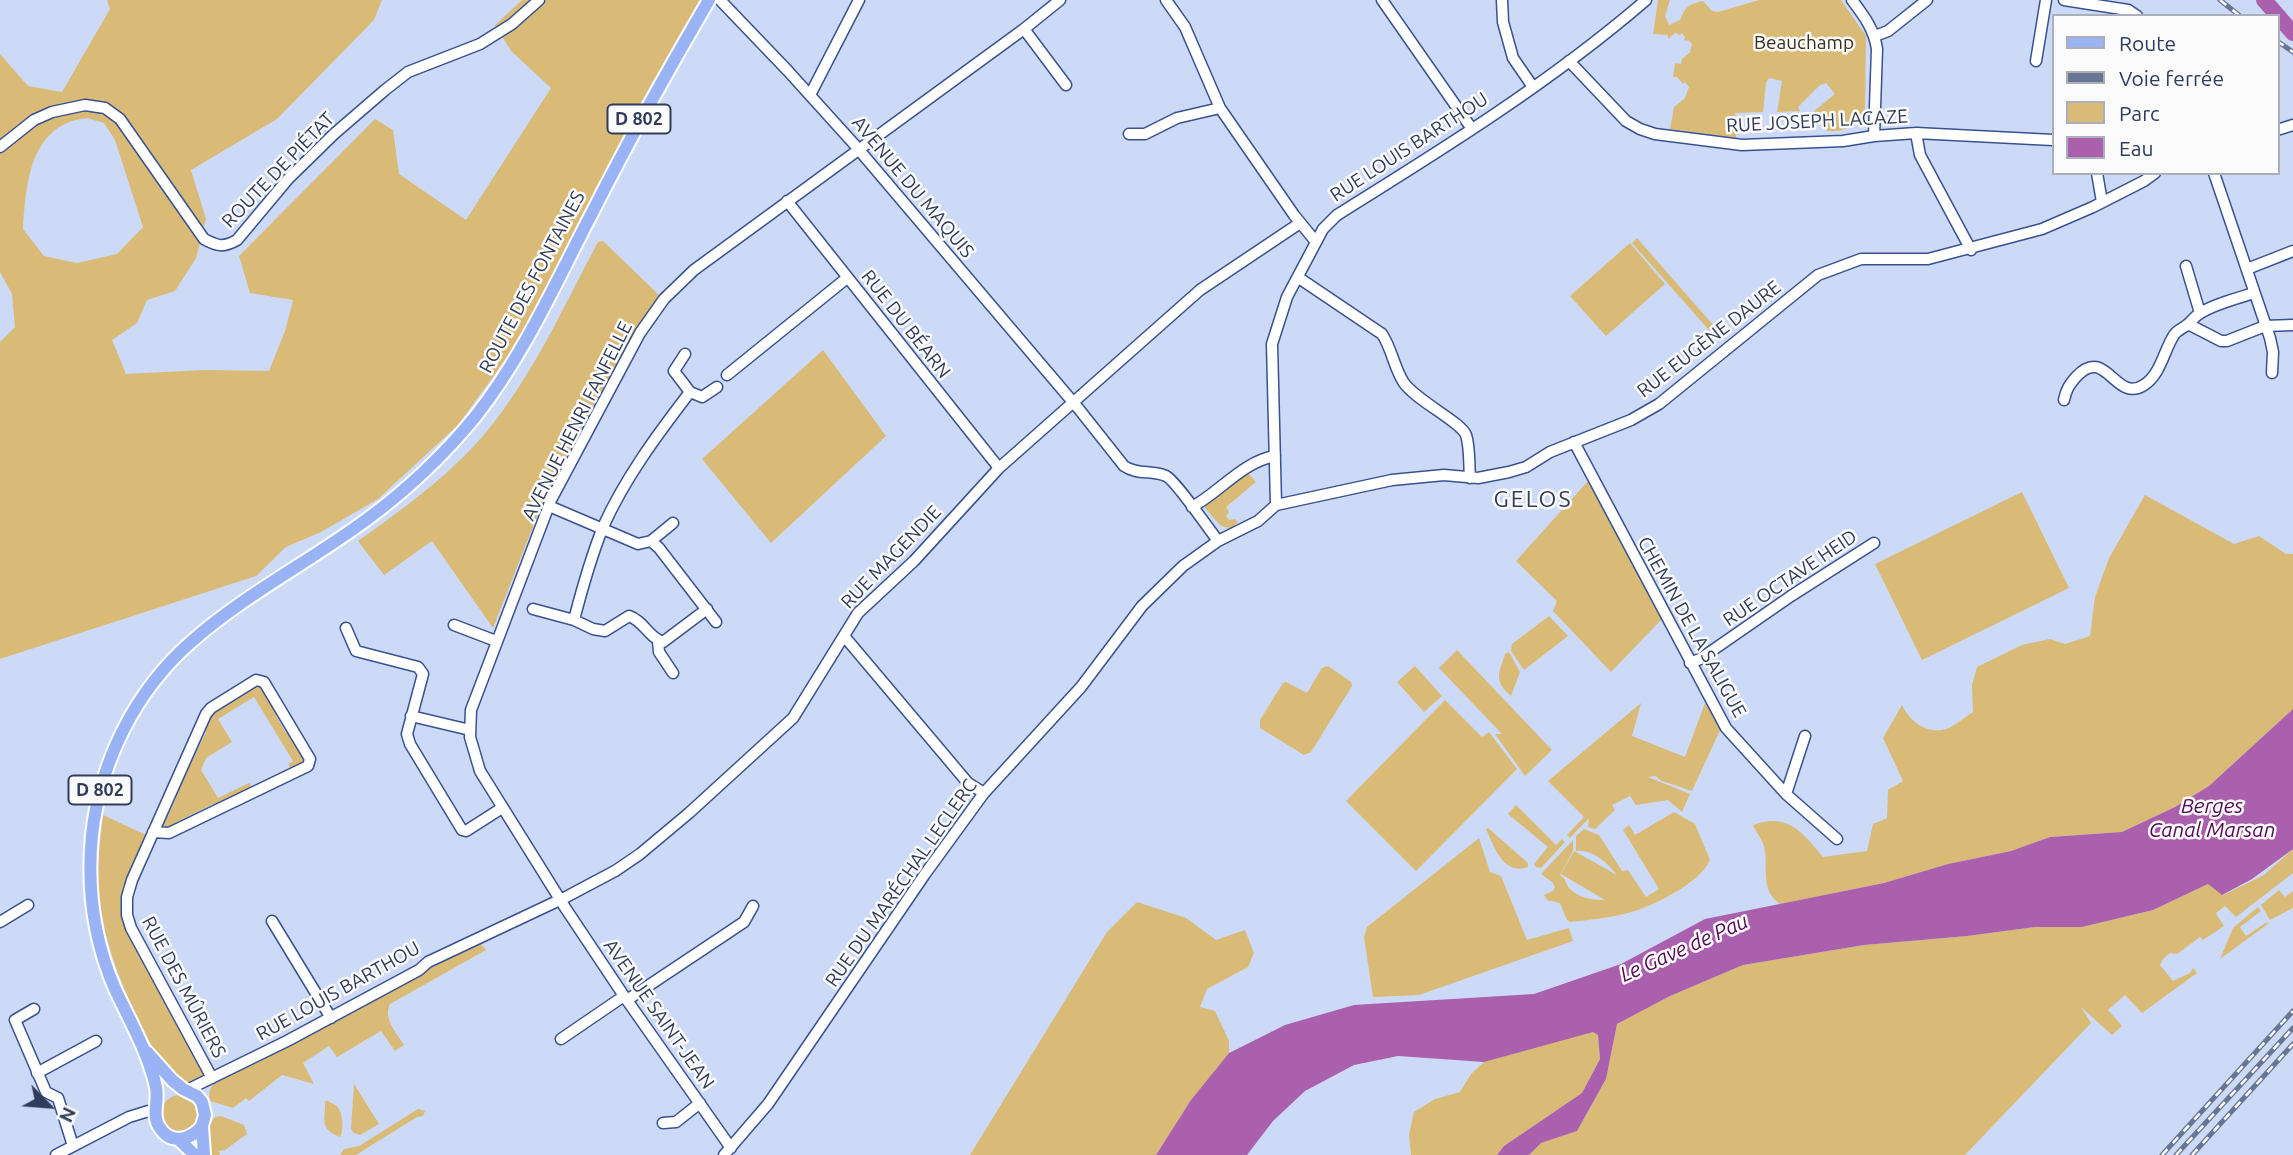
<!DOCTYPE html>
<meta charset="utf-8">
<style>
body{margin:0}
#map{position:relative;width:2293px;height:1155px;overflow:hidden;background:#cddaf7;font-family:Ubuntu,sans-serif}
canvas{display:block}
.legend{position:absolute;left:2052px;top:14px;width:228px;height:161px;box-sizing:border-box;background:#fbfbfb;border:2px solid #aaafba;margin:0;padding:9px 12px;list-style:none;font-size:21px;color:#303c59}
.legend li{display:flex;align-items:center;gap:14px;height:35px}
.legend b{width:35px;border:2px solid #aaafba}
.north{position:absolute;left:14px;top:1071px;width:70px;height:70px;-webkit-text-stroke:5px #fbfbfb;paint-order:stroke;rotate:115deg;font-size:19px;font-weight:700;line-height:28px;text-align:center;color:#303c59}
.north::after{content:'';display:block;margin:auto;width:24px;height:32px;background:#303c59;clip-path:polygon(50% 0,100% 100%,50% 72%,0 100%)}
</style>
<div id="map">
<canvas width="2293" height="1155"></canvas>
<ul class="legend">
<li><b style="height:9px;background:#9ab3f4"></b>Route</li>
<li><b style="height:9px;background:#697693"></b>Voie ferrée</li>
<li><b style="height:19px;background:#d9ba76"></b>Parc</li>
<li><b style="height:19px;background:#aa60ad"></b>Eau</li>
</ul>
<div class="north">N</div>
</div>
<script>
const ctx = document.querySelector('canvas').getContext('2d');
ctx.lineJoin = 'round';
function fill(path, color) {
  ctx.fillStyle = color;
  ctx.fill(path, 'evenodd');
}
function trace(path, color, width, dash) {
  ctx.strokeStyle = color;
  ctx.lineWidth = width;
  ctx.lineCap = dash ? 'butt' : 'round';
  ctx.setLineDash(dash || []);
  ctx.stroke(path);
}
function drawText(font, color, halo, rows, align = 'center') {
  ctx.font = font + ' Ubuntu,sans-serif';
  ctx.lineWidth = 5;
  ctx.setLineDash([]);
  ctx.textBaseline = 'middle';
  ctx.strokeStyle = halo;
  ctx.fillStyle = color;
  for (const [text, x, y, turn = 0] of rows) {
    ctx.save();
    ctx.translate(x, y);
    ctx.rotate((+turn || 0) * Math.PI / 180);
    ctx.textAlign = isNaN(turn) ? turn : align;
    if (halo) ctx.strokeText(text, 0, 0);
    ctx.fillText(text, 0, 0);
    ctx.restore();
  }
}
fill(new Path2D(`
 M107,0H382L374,20L277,119L191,170L206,219L196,258L175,291L147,300L137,323L112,340L126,374L204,370L269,371L285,331L293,300L250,293L239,256L375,119L393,130L399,174L466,220L551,88L511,51L495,25L522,0H700L639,106L519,341L458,425L378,499L321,532L286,547L256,576L0,659V342L15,327L12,294L0,272V54L28,86L62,92L110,9ZM87,118L104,123L115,140L143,227L117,254L77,263L44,256L23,229C26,183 30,124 87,118Z
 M1658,0H1670L1665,16L1669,25L1680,20C1685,7 1689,4 1703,1L1712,11L1718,12L1759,0H1841L1866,36L1865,110C1857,127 1845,132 1827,131V126L1822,121L1807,120L1814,111L1835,94L1826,83L1820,85L1798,107L1800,111L1777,112L1782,81L1769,78L1766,83L1763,112L1735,113L1736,138L1670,129L1674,107L1685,98L1689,87L1685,82L1683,84L1677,77H1673L1675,63L1681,64L1682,59L1690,52L1692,44L1688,40L1686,41L1684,39L1685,37L1682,33L1680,35L1675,33L1668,39V35L1653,34Z
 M1637,238L1721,334L1716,338L1632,243Z
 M603,241L659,295L587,416L538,514L493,628L432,541L384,575L358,541C410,504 464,465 501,413C540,360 567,300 598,242Z
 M1630,243L1665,284L1606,336L1570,296Z
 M823,350L886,436L771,543L702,459Z
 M1251,469L1249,474L1256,482L1226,507L1229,512L1226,516L1229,520L1235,519L1238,522L1231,528L1221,526L1205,508V501Z
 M1588,481L1662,619L1611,672L1553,611L1557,601L1516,561Z
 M2022,492L2069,588L1922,660L1875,564Z
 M2145,495L2234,544L2259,536L2286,554H2293V709L2209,786L2175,807L2122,832L2050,837L2011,851L1948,864L1884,883L1780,904C1759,889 1769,868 1764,846C1762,839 1756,832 1753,825C1788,812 1803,833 1823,857L1867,851L1873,824L1887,818L1888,790L1903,781L1883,738L1902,705C1910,722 1929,736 1949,728C1957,724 1965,717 1973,712L1972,685L1977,667L2022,645L2050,639L2065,644L2090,636L2095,597L2109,558Z
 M1549,616L1568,636L1524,670L1511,651L1512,644Z
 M1457,650L1552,750L1525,776L1495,734H1502L1439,668Z
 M1509,652L1520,672L1511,696C1493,680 1499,674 1505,654Z
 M1328,666L1351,682L1352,686L1311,752L1304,755L1260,728V720L1283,683L1286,682L1307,693L1322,668Z
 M1415,666L1442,696L1424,712L1397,682Z
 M257,684L262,687L277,712L276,716L286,733L291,734L305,758L304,762L291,769L288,764L293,761L254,697L218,719L232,742L206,758L201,770L218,798L249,783L252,788L217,805L213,804L176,822V825C171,827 167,829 163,825V817L168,816L176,798L174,794L190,758L194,757L206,732L204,728L211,713Z
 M1445,700L1482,737L1489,732L1517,769L1416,871L1346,801Z
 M1641,703L1632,736L1685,757L1705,703L1721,728L1692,791L1662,781L1655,776L1648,777L1690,794L1682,812L1668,800L1636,805L1630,796L1612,805L1615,810L1595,829L1588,827L1589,818L1570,838L1567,835L1584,817L1548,781Z
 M1516,805L1556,845L1562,839L1565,842L1541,868L1536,867L1534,864L1548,847L1508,814Z
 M1674,812L1695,824L1710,860C1701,883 1648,909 1624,914C1607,918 1588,920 1570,922L1567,920L1560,903L1547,900L1544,895L1553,891L1555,887L1552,882L1541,874L1573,840V851L1560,875C1567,879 1565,884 1570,889C1579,898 1593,900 1605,900L1561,874L1574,851L1617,875C1607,863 1593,849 1576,851V836L1584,829L1599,835L1622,871L1628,870L1646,897L1659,889L1623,830L1629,825L1635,835Z
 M103,815L146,835L128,880L123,911L206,1072C202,1077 195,1082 188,1082C158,1079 117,975 110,949C105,933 101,913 99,896C96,869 100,842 103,815Z
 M1488,828L1528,863V867C1503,876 1494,846 1486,829Z
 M1479,838L1490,872L1501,876L1527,940L1569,928L1573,941L1419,995L1373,997L1364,937L1367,927Z
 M2293,849V873L2236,917L2225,906L2216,913L2224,926L2203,940L2200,937L2177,954L2170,953L2163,959L2160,965L2173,981L2190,973L2193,968L2197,973L2142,1013L2125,995L2108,1010L2122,1026L2112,1035L2081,1007L2091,1023L1965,1155H1529L1541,1143L1577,1131L1606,1079L1617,1024L1670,996L1743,965L1864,945L1967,936L2035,927H2082L2153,910L2208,884L2223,895L2264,875Z
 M2279,890L2285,897L2293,891V908L2270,920L2261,905Z
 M1137,902L1186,918L1216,940L1245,930L1254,953L1248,967L1207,989L1200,1007L1215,1011L1229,1041V1053L1191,1100L1156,1155H970L1107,932Z
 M2258,907L2261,911L2240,927L2246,936L2267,922L2268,924L2220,959L2233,928Z
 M480,943L486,950L390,1004C383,1019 396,1032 404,1045L395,1051L381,1031L337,1057L329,1046L303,1063L314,1084L282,1075L249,1101L246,1098L233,1108L210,1101C205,1080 228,1074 243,1066L247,1067L422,974L430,965Z
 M1593,1031L1598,1035L1600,1059L1582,1093L1504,1146L1497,1155H1411L1409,1134L1414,1112L1435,1099L1460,1092L1471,1074L1484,1062Z
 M354,1084L379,1124L360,1135L354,1133L351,1129Z
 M161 1114a19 19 0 1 1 38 0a19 19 0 1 1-38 0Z
 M325,1100C326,1100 336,1105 337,1106C343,1113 344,1130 340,1137C318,1128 326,1120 325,1100Z
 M418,1109L425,1111L423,1116L417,1117L356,1155H340L344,1149L359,1146Z
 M221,1116L244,1125L247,1134L225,1150L219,1151L220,1155H211C206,1139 205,1131 215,1117Z`), '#d9ba76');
fill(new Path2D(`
 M2293,709V849L2252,879L2222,895L2208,884L2153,910L2082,927H2035L1967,936L1864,945L1743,965L1670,996L1617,1024L1606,1079L1577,1131L1541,1143L1529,1155H1497L1504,1146L1582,1093L1600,1059L1598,1035L1593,1032L1484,1062L1398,1056L1354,1065L1305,1091L1273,1121L1247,1155H1156L1191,1100L1229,1053L1285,1025L1354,1005L1534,994L1621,964L1705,919L1884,883L1948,864L2011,851L2050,837L2122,832L2175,807L2209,786Z`), '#aa60ad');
trace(new Path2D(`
 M2264,0L2293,33`), '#aa60ad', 16);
const minor = new Path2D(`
 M720,0L788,71L854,144L1078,408L1124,466C1137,475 1152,470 1166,476C1175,480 1209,529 1218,541
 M1166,0L1185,27L1220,108L1294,215L1316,242
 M1382,0L1472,129
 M1502,0L1503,22L1513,58L1533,87
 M1852,0C1864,16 1874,29 1877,49L1874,136
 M2064,0L2128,10L2137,16
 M1024,29L1066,85
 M1875,36L1888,31L1927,0
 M1569,61L1626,121L1640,129L1655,134L1742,145L1843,141L1874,136L1916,133L2053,140
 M2036,61L2046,0
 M810,95L859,0
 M2277,130L2293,125
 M1916,133L1920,155L1971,250
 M1129,134H1145L1177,118L1220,108
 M0,147L34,120L52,112L85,105L105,108L120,119L204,239C217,246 223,248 237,240L288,179L334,134L385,90L408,72L480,44L512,24L539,0
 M2097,173L2102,202
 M2214,173L2270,338L2273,352L2272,373
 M787,201L999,468
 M2186,266L2200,313
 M2247,269L2293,251
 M1299,278L1382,334C1392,349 1394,368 1404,383C1417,401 1461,422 1466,435C1470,447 1469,465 1470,478
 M2188,324L2221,341H2227L2265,326L2293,325
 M685,354L674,371L690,392
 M727,375L847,278
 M2064,400C2066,390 2069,385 2076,377C2106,344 2115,404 2144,385C2161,374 2164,350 2174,335C2177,330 2182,329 2187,325C2191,322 2194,317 2199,314C2211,305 2238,298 2254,293
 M1574,442L1726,728L1786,794L1837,839
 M1276,505L1272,344L1287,297L1323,229L1337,215C1443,149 1551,82 1646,0
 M549,506L638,544L651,541L673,523
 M1192,507C1220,492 1242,462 1275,456
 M651,541L659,548L716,622
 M533,609L574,620L593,629L605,631L629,616C644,621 648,637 663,642L707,609
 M574,620C582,589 591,557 603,527C625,478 657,435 690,392L702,397L717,387
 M454,625L496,641
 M346,628L356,651L418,667L423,674L407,734L410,744L462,830L466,831L502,808
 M844,636L968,783L984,793
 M658,641L659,652L673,673
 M1690,663L1700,659L1791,596L1874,543
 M411,716L470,730
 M1786,794L1805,736
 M153,832L169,833L308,766L310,759L264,682L256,680L211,708L206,714L132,880L127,897V915L131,928L212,1078
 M272,921L331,1018
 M0,922L28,905
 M627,1000L744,922L753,906
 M34,1009L15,1020L46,1092L58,1098L73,1146
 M561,1039L624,996
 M37,1073L96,1041
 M187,1090L287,1041L419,970L428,962L566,897L615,871L640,854L689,813L793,718L858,613L914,561L999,468L1200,290L1300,223
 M663,1123L676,1122L700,1103
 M731,1148L624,996L566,909L480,771L470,737L471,710L551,500L640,333L664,299L694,270L1024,29L1060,0
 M56,1155L129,1117L155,1109
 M724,1155L768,1104L925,874L984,793L1081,687L1142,606L1183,566L1218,541L1258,521L1276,505L1392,480L1444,475L1478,478L1509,472L1526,467L1550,452L1631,420L1659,404L1818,275L1861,259H1928L2042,229L2093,207L2144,181L2155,173`);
const major = new Path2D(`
 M147,1052L172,1080L183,1089L197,1096L202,1102L205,1115L202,1126L204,1155
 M202,1126C191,1140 171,1145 160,1128C151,1116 159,1102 156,1087C148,1052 130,1021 115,989C94,941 87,887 92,835C100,762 135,691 191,642C244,595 309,562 366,520C407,490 443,456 475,417C524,355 556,282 592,213C629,140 668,70 709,0
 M178,1139L195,1155`);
trace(minor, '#38518f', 13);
trace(major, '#fff', 16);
trace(minor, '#fff', 10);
trace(major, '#9ab3f4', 12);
const rail = new Path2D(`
 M2220,0L2240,16
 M2277,41L2293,52
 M2162,1155L2293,1011
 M2176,1155L2293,1028
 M2192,1155L2293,1044`);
trace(rail, '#697693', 5);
trace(rail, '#fbfbfb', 2.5, [8]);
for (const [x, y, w] of [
 [639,119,63],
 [100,790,63]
]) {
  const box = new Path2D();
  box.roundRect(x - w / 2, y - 14.5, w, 29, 5);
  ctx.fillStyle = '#fbfbfb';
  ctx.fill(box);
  trace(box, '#303c59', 2);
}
drawText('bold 18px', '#303c59', null, [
 ["D 802",639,119],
 ["D 802",100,790]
]);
drawText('19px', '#39301d', '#fbfbfb', [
 ["Beauchamp",1804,43]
]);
drawText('19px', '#303c59', '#fbfbfb', [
 ["RUE JOSEPH LACAZE",1817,121,-3],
 ["RUE LOUIS BARTHOU",1409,147,-33],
 ["ROUTE DE PIÉTAT",278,170,-46],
 ["AVENUE DU MAQUIS",913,187,50],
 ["ROUTE DES FONTAINES",532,282,-62],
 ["RUE DU BÉARN",906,324,52],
 ["RUE EUGÈNE DAURE",1709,339,-38],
 ["AVENUE HENRI FANFELLE",577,421,-63],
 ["RUE MAGENDIE",891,557,-46],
 ["RUE OCTAVE HEID",1790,578,-34],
 ["CHEMIN DE LA SALIGUE",1692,627,61],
 ["RUE DU MARÉCHAL LECLERC",901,883,-55],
 ["RUE DES MÛRIERS",184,987,62],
 ["RUE LOUIS BARTHOU",338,991,-29],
 ["AVENUE SAINT-JEAN",659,1014,55]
]);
drawText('italic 21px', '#520a56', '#fbfbfb', [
 ["Berges",2212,806],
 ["Canal Marsan",2212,830],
 ["Le Gave de Pau",1684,948,-24]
]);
ctx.letterSpacing = '2px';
drawText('23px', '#303c59', '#fbfbfb', [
 ["GELOS",1533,499]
]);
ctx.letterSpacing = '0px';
</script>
